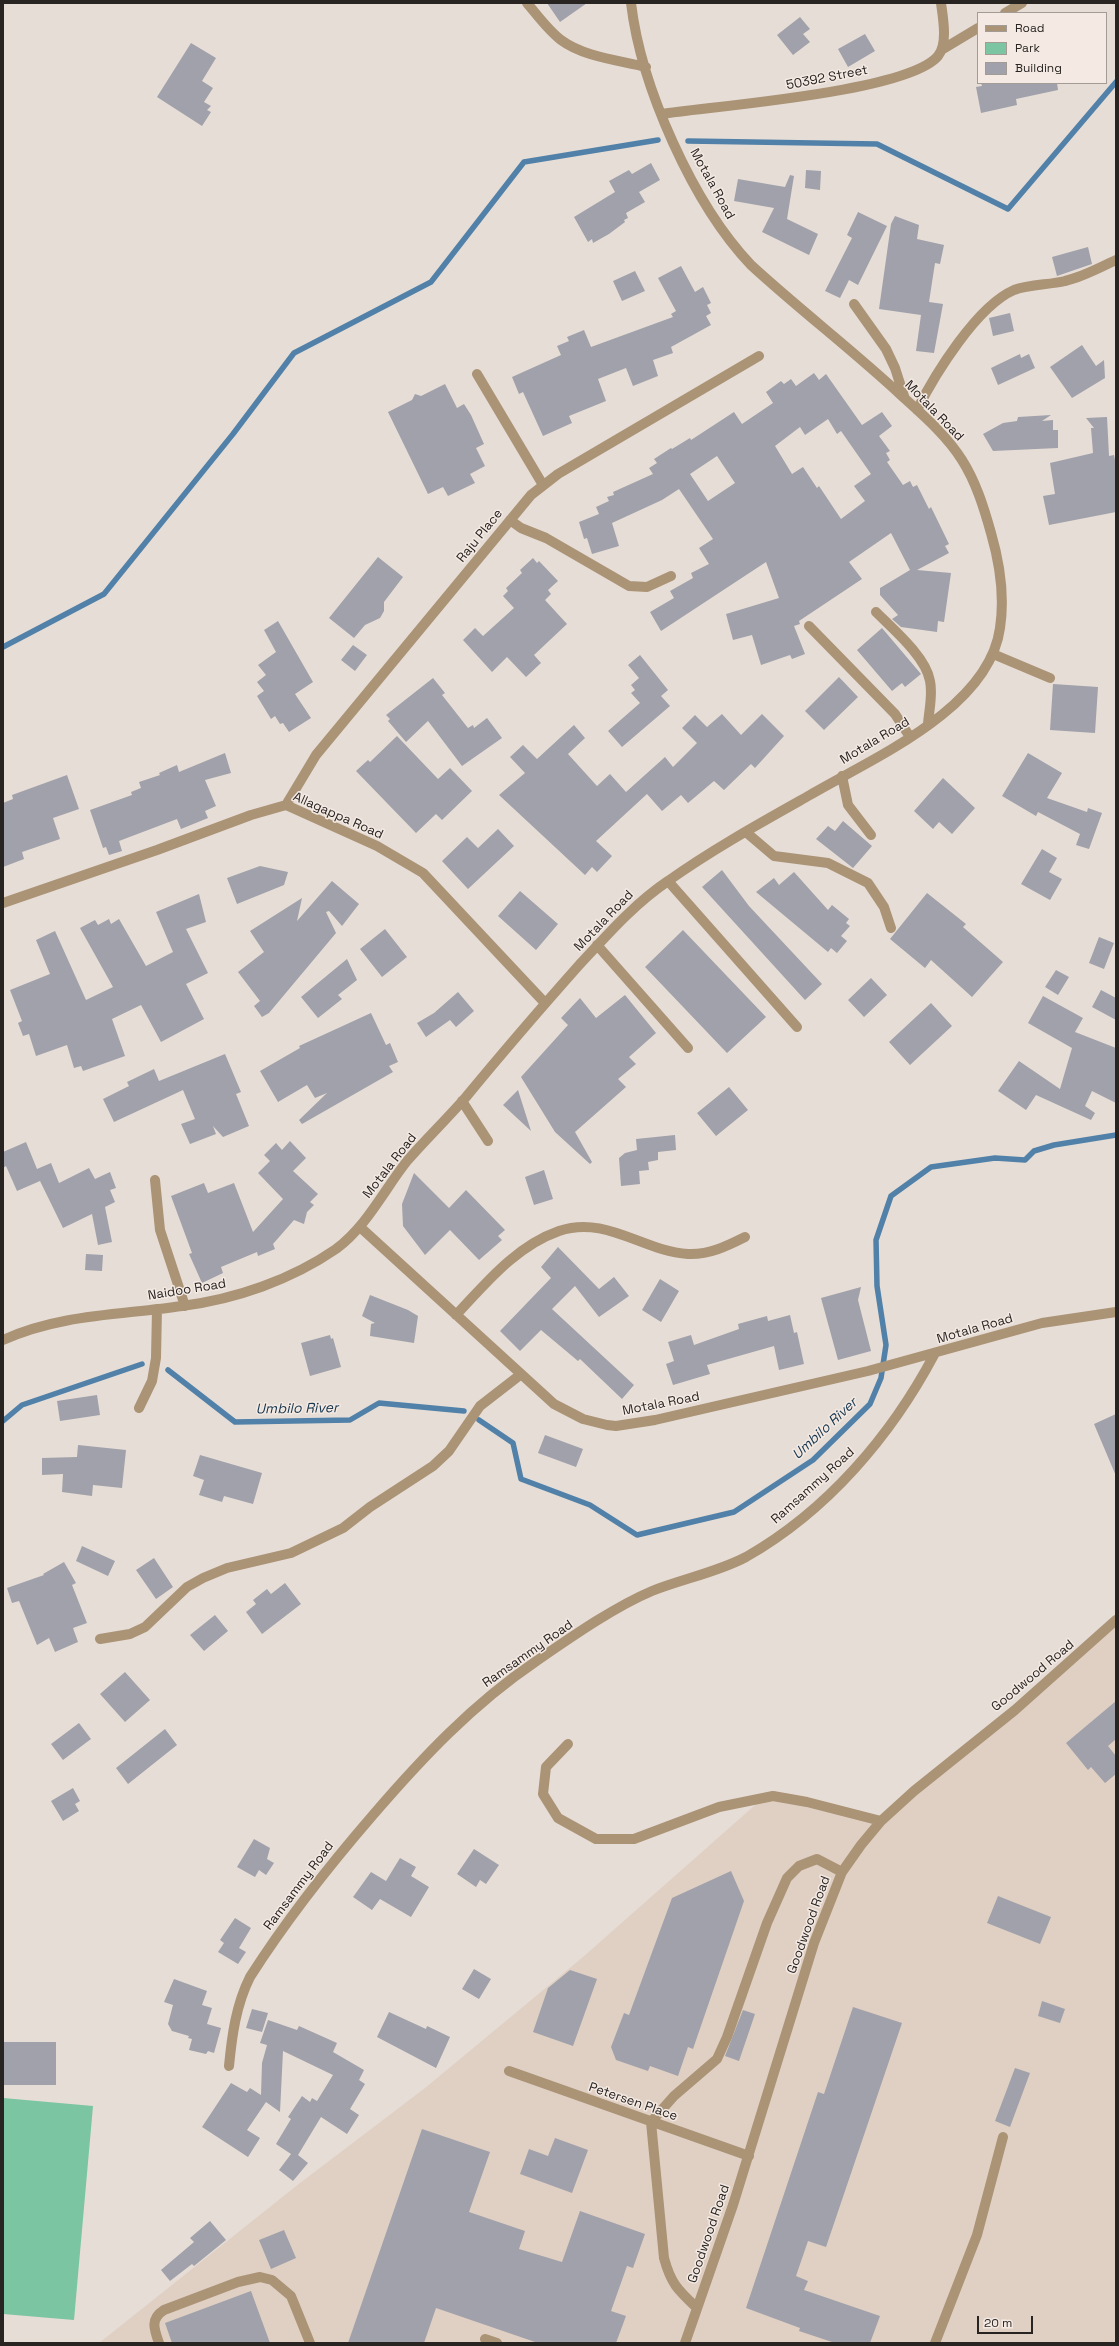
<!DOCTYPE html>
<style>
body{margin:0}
#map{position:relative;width:1119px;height:2346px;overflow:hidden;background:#e6ddd6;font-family:"Space Grotesk",sans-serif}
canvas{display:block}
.frame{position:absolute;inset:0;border:4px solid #282422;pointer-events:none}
.legend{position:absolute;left:977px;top:12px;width:130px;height:72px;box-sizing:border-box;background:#f4eae3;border:1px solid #a29b96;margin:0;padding:5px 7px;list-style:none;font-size:12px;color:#282422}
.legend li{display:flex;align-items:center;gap:8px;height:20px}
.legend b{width:20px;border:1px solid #a29b96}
.scale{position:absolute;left:977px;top:2316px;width:56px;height:18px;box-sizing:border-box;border:2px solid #282422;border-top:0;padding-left:5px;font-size:12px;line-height:14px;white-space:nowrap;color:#282422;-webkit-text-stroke:3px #f4eae3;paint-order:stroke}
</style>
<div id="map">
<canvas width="1119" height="2346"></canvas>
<div class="frame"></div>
<ul class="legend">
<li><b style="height:5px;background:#ab9376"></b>Road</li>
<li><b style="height:11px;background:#7bc5a2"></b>Park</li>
<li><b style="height:11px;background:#a0a1aa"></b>Building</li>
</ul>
<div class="scale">20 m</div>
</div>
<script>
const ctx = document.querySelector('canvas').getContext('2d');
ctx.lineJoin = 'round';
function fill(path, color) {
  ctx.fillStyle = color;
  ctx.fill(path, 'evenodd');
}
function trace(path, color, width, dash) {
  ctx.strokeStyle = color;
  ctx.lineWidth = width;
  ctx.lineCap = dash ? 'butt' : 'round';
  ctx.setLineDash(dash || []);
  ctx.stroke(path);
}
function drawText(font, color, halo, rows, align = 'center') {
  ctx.font = font + ' "Space Grotesk",sans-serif';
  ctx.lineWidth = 3;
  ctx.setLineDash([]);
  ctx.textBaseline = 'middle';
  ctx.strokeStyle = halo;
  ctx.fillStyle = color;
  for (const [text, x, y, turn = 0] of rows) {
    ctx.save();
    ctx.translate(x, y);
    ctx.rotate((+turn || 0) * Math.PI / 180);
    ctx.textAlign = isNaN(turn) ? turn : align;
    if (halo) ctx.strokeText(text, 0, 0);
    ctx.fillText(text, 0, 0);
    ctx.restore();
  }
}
fill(new Path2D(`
 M1116,1615V2343H99L300,2183L425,2088L583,1957L771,1791L809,1798L881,1819L1106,1626Z`), '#e0d0c4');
fill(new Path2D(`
 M3,2098L93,2106L74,2320L3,2314Z`), '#7bc5a2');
trace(new Path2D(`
 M688,141L877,144L1008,209L1116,82
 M3,647L104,594L233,434L294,353L431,282L524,162L658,140
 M168,1370L235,1422L350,1420L379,1403L464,1411
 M479,1420L513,1443L521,1479L590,1505L637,1535L734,1512L813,1460L870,1404L881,1378L886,1345L877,1286L876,1240L891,1196L931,1167L995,1158L1025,1160L1034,1151L1054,1145L1116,1135
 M3,1421L22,1405L142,1364`), '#5181a8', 5.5);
fill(new Path2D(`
 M547,3H587L560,22Z
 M800,17L810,29L803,34L810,42L793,55L777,35Z
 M865,34L875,51L848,67L838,49Z
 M191,43L216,58L202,81L213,88L204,102L211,106L207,110L211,112L202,126L157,97Z
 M981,83H1057L1058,90L1016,99L1017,105L981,113L976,87L982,86Z
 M651,163L660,180L639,192L645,202L626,213L628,218L624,220L625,222L609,234L593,243L592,239L588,242L574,217L615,192L609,181L629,170L632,174Z
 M806,170L821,171L820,190L805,188Z
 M790,175L794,176L787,219L818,234L809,255L762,232L774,208L734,201L738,179L785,187Z
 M858,212L887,226L858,285L849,280L840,298L825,291L852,238L847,235Z
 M895,216L919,225L917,239L944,245L940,264L935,263L929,302L943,304L934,353L916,351L921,315L879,309L891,224Z
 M1088,247L1092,264L1057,276L1052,257Z
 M681,266L695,292L703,287L711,303L707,305L711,313L706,316L711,325L671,347L673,353L653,360L658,376L633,386L626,368L598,379L606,401L569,416L572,423L543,436L523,392L519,394L512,377L561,355L557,346L569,341L567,337L584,330L591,347L673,317L671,314L676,311L658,278Z
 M635,271L645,291L622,301L613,281Z
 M1010,313L1014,331L993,336L989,318Z
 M1082,345L1096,366L1104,360L1105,378L1072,398L1050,367Z
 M1020,354L1021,358L1029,354L1035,368L998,385L991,368Z
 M814,373L819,380L826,374L862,425L882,412L892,426L879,436L890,451L886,453L890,460L887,462L903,485L910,481L913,487L917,485L929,509L931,507L949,544L945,546L949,553L917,570L951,573L944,622L938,621L937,632L901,627L892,619L898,615L880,595V588L910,570L891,533L849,562L862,579L799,621L800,624L794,626L805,654L792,659L790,655L761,665L752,635L733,640L726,614L779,598L766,562L661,631L650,612L674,598L670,591L693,578L691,573L709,564L699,548L713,539L679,489L662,500L612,523L619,546L592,554L587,538L584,539L579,522L599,514L596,507L609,501L607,497L614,495L613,492L653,474L649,468L657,463L654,459L671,448L672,449L690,438L691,440L734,412L742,424L773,403L766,392L781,381L784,384L791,379L796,386ZM828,419L837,434L841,431L871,474L854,486L865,501L841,519L819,486L817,488L803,467L792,474L775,446L800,427L805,435ZM717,456L735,483L708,501L690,474Z
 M445,384L457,408L464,404L471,415L484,444L476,448L485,466L470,474L475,483L448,496L443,487L428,494L388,412L412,400L415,394L421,396Z
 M1051,415L1042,421L1053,420V430H1058V448L993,451L983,434L1003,423L1017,421L1018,417Z
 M1107,417L1109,456L1114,455L1116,465V512L1049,525L1043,496L1055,494L1050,463L1093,453L1091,428H1094L1086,418Z
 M378,557L403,577L384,602V611L380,618L365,625L354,638L329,618Z
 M533,558L537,563L539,561L558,581L548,590L551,594L545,600L567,624L534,655L541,663L526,677L507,657L492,672L463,640L475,628L483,636L514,608L503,596L508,591L506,588L522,573L520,570Z
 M278,621L313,682L295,694L311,718L289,732L283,723L280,724L275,716L271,719L257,696L264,691L257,682L266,675L258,665L276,652L264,630Z
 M882,628L921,674L905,687L902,683L892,691L857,650Z
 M353,645L367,655L355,671L341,660Z
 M640,655L668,690L661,696L670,706L622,747L608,731L640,703L631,693L635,690L631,685L639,678L628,665Z
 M839,677L858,697L824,730L805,711Z
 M433,678L445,693L442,695L468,728L473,725L474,728L487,718L502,738L462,766L428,721L406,742L388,721L390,719L386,715Z
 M1053,684L1098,687L1095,733L1050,730Z
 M722,714L741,735L762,714L784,736L755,768L751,764L724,790L714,781L688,803L681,795L662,811L647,794L596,841L612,856L597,872L592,867L585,875L499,795L525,773L510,757L523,745L537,759L574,725L585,738L568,754L597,786L610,774L626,792L665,757L673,767L697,743L682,728L695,715L707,727Z
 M397,736L438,779L450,768L472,791L442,820L436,814L416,833L356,771L368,760L370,762Z
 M225,753L231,773L205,780L216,806L205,811L208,818L181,829L177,819L119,841L122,851L109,855L106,847L103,848L90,810L132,795L131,792L141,788L139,782L160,775L159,773L177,765L179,772Z
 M1028,753L1062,773L1047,798L1087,812L1088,808L1102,813L1089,849L1076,845L1080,834L1038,812L1036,816L1002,796Z
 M67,775L79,809L53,818L60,839L22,852L24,859L3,867V803L13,799L12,795Z
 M943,778L975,808L952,834L939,822L933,829L914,811Z
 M843,821L872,846L853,868L816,839L828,826L835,831Z
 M498,829L514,846L468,889L442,861L467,837L478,848Z
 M1042,849L1057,858L1049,872L1062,879L1050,900L1021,884Z
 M260,866L288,872L284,885L237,904L227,878Z
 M722,870L749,906L822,984L805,1000L702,887Z
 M794,872L828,910L832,905L849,919L846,923L850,926L841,936L847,941L837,953L831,948L828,952L756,892L774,878L779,885Z
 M332,881L359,904L342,926L329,911L326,912L336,933L269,1013L262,1017L254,1006L260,1001L238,972L264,952L250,931L302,898L297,921Z
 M520,891L558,924L536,950L498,916Z
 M927,893L966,924L963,927L1003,962L972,997L931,960L925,968L890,939Z
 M199,894L206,922L186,929L208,973L186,984L204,1019L161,1042L141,1005L112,1019L125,1056L83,1071L81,1066L74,1068L67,1045L36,1056L29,1034L23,1036L18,1023L22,1021L10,990L50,974L36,940L55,931L86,1000L113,987L80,928L95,920L98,925L109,919L111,924L119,919L146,966L173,952L156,912Z
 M385,929L407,957L382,977L360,949Z
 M683,930L766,1017L727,1053L645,967Z
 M1099,937L1114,943L1104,969L1089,963Z
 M347,959L357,980L338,995L342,999L318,1018L301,997Z
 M1056,970L1069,977L1058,995L1045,987Z
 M871,978L887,995L864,1017L848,1000Z
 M1101,990L1116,998V1020L1092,1007Z
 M458,992L474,1011L456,1027L450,1020L426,1037L417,1023L434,1013Z
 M625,995L656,1033L629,1057L636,1064L618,1079L626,1087L575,1132L592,1162L590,1164L555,1132L521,1077L568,1025L561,1018L580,998L596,1018Z
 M1043,996L1083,1018L1075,1032L1116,1048V1103L1092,1091L1085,1106L1095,1113L1091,1120L1036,1095L1026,1110L998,1091L1019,1061L1060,1089L1072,1048L1028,1023Z
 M931,1003L952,1026L910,1065L889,1042Z
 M371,1013L386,1045L390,1043L398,1062L389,1066L393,1072L302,1124L299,1120L327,1093L315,1098L307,1085L278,1102L260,1071L300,1048L299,1046Z
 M225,1054L241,1092L236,1094L249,1126L223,1137L213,1126L216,1134L190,1144L181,1124L195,1119L183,1090L114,1122L103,1099L129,1086L127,1082L154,1069L159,1081Z
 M729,1087L748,1110L716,1136L697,1113Z
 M518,1090L531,1131L503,1105Z
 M675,1135L676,1150L658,1152V1160L648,1162L649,1170L639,1171L640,1184L621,1186L619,1158L625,1153L637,1150L636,1139Z
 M290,1141L306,1158L293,1171L318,1194L310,1202L314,1205L307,1212L304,1224L294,1220L273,1244L275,1249L258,1256L257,1252L221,1267L223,1273L202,1283L189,1254L192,1253L171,1196L204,1183L208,1193L234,1183L253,1232L283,1199L258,1173L270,1161L264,1155L276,1143L282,1150Z
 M26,1142L37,1169L51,1163L59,1183L89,1168L95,1179L110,1172L116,1188L110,1190L115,1202L105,1207L112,1242L98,1245L92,1214L63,1228L40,1181L17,1191L6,1166L3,1168V1152Z
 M544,1170L553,1199L534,1205L525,1177Z
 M414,1173L449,1208L466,1190L505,1230L498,1236L502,1240L479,1260L450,1230L425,1255L403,1226L402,1204Z
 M558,1247L599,1289L614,1277L629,1296L599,1317L575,1286L552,1309L634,1385L622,1399L580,1359L578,1361L541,1330L520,1351L500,1331L551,1278L541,1267Z
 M86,1254L103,1255L102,1271L85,1270Z
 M660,1279L679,1291L661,1322L642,1310Z
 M861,1287L858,1300L871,1351L838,1360L821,1298Z
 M370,1295L408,1310L418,1316L414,1343L370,1336L371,1324L375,1323L362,1316Z
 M790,1315L794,1333L797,1332L804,1364L779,1370L774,1346L707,1365L710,1374L673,1385L666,1364L674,1361L668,1342L691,1335L694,1345L739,1329L738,1324L767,1316L768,1321Z
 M330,1335L331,1339L333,1338L341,1367L310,1376L301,1343Z
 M97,1395L100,1415L60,1421L57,1401Z
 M1116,1414V1476L1094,1424Z
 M545,1435L583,1449L576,1467L538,1453Z
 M78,1445L126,1450L122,1488L93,1485L92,1496L62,1492L63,1474L42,1475V1458L77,1457Z
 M200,1455L262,1473L253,1504L224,1496L222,1502L199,1495L204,1480L193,1476Z
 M82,1546L115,1561L108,1576L76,1561Z
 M154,1558L173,1587L156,1599L136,1570Z
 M64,1562L76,1583L72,1585L87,1623L73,1628L78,1642L55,1652L49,1638L37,1645L19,1601L12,1603L7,1588L44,1575L43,1574Z
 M285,1583L301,1604L262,1634L246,1612L256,1604L253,1600L267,1589L271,1594Z
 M215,1615L228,1631L204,1651L190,1635Z
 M125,1672L150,1700L125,1722L100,1694Z
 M1116,1701V1739L1108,1746L1116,1756V1774L1105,1783L1091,1767L1088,1770L1066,1743Z
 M79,1723L91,1739L63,1760L51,1744Z
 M165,1729L177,1745L128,1784L116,1768Z
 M73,1788L80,1801L75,1804L79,1811L63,1821L51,1801Z
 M254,1839L270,1848L267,1859L274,1863L266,1875L259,1870L255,1877L237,1867Z
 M474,1849L499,1865L486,1884L480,1880L476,1887L457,1874Z
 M400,1858L416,1867L411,1876L429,1887L411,1917L380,1899L372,1910L353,1897L371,1872L386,1881Z
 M731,1871L744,1901L693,2049L688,2047L678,2076L650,2066L648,2071L616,2060L611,2047L624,2013L629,2015L672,1898Z
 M998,1896L1051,1917L1040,1944L987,1923Z
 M235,1918L251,1928L239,1948L246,1952L238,1964L218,1952L224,1943L220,1940Z
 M474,1969L491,1979L479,1999L462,1989Z
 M570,1970L597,1979L573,2046L533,2032L548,1988Z
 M174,1979L207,1991L202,2005L212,2008L207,2024L221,2028L214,2053L208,2051L206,2054L189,2050L192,2039L188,2038L189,2036L172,2031L168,2024L173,2005L164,2002Z
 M1042,2001L1065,2009L1060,2023L1038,2016Z
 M853,2007L902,2023L826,2247L808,2241L796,2276L808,2281L804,2290L880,2316L870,2343H835L799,2331L800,2328L746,2308L818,2092L824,2094Z
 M252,2009L268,2013L262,2032L246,2028Z
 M743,2010L755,2014L739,2061L725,2056Z
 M389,2012L426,2029L427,2026L450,2037L436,2068L377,2037Z
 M268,2020L297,2030L299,2026L337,2043L333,2052L364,2070L359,2080L365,2084L350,2109L359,2115L347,2134L321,2117L298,2155L308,2163L293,2181L279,2170L291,2154L276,2144L291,2119L288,2117L302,2096L310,2102L312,2098L317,2101L333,2075L283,2051L280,2112L266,2102L247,2130L260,2138L248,2157L202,2127L231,2083L247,2092L250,2088L261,2095L262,2063L267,2045L260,2043Z
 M3,2042H56V2085H3Z
 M1015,2068L1030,2073L1010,2127L995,2121Z
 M422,2129L490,2152L469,2212L525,2231L519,2249L562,2262L580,2211L645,2234L633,2268L627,2266L611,2311L626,2316L616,2343H538L436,2308L424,2343H348Z
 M555,2138L588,2150L572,2193L520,2174L529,2149L548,2156Z
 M210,2221L226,2240L194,2266L192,2264L170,2281L161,2270L194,2242L190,2238Z
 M284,2230L296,2258L271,2269L259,2240Z
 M251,2291L270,2343H172L165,2323Z`), '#a0a1aa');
trace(new Path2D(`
 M527,3C538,16 548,30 561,40C584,57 618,60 646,67
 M1005,13L1022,3
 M943,49L978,28
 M662,114C714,106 908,92 938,56C948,44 943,18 941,3
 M854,304L886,349L895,368L904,396
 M477,374L543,485
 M917,410C935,374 977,306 1014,290C1030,284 1049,285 1065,281C1083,277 1099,268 1116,260
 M510,520L521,528L546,538L629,586L647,587L671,576
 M876,612C893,629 926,657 930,681C933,695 929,710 928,724
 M809,626L895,714L910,737
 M993,654L1050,678
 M842,776L848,805L871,835
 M286,805L316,755L531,495L558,474L759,356
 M747,833L774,856L828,863L868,883L884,907L891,928
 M668,881L797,1027
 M3,903L157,850L251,815L286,805L377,846L423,873L545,1003
 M597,945L688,1048
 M462,1101L488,1141
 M155,1180L160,1230L185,1306
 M360,1227L554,1404L583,1419L607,1425L616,1426L655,1420L868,1371L1042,1323L1116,1312
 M456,1315C486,1283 516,1246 559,1231C606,1215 642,1251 688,1254C709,1255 727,1246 745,1237
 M3,1340C60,1314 121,1315 182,1306C236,1299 291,1280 336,1249C367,1226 384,1190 407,1161C426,1139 447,1119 466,1097C503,1052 541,1008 580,964C608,934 634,904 668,881C713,849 762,822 810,795C873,758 989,709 1000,628C1005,595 1000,564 991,533C984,508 976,482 962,460C947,436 924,416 903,397C854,351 801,311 751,265C693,204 641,87 631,3
 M139,1408L152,1381L156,1358L157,1309
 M100,1639L130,1634L145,1627L187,1587L203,1578L227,1568L291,1553L343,1528L370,1507L433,1466L449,1451L480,1406L520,1375
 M568,1744L546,1767L543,1794L558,1818L596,1839H634L719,1807L773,1796L807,1802L881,1821
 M229,2066C232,2035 236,2005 250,1977C287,1919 328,1867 373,1815C422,1758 473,1704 535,1662C570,1638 614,1607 652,1591C682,1579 718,1572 746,1557C827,1511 891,1436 934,1355
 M509,2071L749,2156
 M697,2308C678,2290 671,2284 664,2258L651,2122L674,2096L717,2059L727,2037L767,1923L787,1878L799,1866L817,1859L842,1872
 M485,2339L497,2343
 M159,2343C154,2329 150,2319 164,2310L238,2282L260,2277L272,2280L291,2296L310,2343
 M685,2343L733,2205L814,1943L842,1872L861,1845L881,1821L914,1791L1015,1710L1116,1620
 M935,2343L977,2235L1003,2137`), '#ab9376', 10);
drawText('13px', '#282422', '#f4eae3', [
 ["50392 Street",827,78,-11],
 ["Motala Road",712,184,61],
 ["Motala Road",934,411,46],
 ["Raju Place",480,536,-51],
 ["Motala Road",875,741,-31],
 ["Allagappa Road",338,816,24],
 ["Motala Road",604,921,-46],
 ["Motala Road",390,1166,-52],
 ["Naidoo Road",187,1290,-9],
 ["Motala Road",975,1329,-16],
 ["Motala Road",661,1404,-11],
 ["Ramsammy Road",813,1486,-42],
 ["Ramsammy Road",528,1654,-35],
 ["Goodwood Road",1033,1676,-40],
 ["Ramsammy Road",299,1886,-53],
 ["Goodwood Road",809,1925,-70],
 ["Petersen Place",633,2102,19],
 ["Goodwood Road",709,2234,-71]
]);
drawText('italic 14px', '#17364e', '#f4eae3', [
 ["Umbilo River",297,1409,-1],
 ["Umbilo River",825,1429,-43]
]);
</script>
